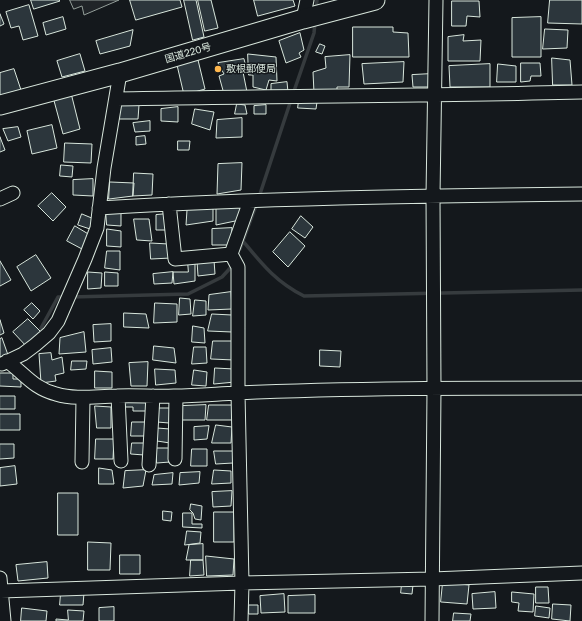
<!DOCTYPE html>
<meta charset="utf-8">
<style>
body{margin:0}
canvas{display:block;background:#14181c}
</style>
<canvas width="582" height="621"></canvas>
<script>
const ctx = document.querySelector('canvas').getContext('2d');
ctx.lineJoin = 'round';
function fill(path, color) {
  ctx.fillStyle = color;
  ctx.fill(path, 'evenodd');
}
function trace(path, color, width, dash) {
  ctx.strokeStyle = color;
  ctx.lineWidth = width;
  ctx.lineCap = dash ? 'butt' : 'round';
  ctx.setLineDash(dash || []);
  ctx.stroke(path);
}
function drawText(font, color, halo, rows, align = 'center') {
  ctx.font = font + ' "Golos Text","Noto Sans JP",sans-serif';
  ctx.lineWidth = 3;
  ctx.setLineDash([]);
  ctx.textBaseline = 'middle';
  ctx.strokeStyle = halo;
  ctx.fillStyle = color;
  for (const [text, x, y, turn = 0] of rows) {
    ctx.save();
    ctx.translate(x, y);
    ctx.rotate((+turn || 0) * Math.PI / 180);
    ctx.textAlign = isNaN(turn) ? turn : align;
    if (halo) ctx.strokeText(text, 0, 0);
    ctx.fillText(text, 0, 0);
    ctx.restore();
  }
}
const green = new Path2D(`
 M70,0H119L84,15L82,6L74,9Z`);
fill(green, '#202428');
trace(green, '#939e99', 1);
trace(new Path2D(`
 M316,10L317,0
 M293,94L314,33L315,22
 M259,197L291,100
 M243,241C262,264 276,282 304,296L582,290
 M240,249L257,203
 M71,297L188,294L222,277L234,264
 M41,328L58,297H65`), '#363b3e', 3.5);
const building = new Path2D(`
 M31,0H59L60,1L34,9Z
 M130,0H180L182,7L136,20Z
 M184,0H196L204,37L193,40Z
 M198,0H211L218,28L205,31Z
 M254,0H293L295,6L258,16Z
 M550,0H582V24L548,23Z
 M452,1H479L480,17L467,16L466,26H452Z
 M29,5L38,36L23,40L19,26L11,28L6,12Z
 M0,14L4,24L0,26Z
 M63,17L66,29L46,35L43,23Z
 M541,17V57H512V18Z
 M353,27H393V32L408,33L409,57H353Z
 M545,29L568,30L567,48L543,49Z
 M133,30L130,46L100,54L96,41Z
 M300,33L304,50L299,53L301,57L286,63L279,41Z
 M464,35L463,41L481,40L480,61H448V37Z
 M320,44L325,46L322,54L316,52Z
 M80,54L85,71L62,77L57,61Z
 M248,54L276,57L277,81L269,80L266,90L253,87V75H249Z
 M350,55L349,87H337V92L314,93L313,72L326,68L325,57Z
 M552,58L570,60L572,85H553Z
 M244,59L247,71L243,72L247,92L224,94L219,76L224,74L218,63Z
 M198,60L205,89L184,95L177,65Z
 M404,62L403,82L364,84L362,64Z
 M521,63H540L541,76H531L530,81L521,82Z
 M490,64V87H450L449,66Z
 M498,64L516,66V82H497Z
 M14,69L21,90L0,96V73Z
 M431,74L430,87H413L412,75Z
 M287,82L288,92L271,93V84Z
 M71,93L80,129L63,134L53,97Z
 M299,100L317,102L316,109L298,108Z
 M120,104L139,105L138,119H119Z
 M237,104L245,105L247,114H235Z
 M266,105V114H254V106Z
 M178,107V122L161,121V109Z
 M195,109L214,112L210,130L192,124Z
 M242,118V137L216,138L217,120Z
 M150,121V131L135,132L133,123Z
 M52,125L57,148L32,154L27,131Z
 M18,127L21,137L8,141L3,129Z
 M145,136L146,144L136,145V137Z
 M0,137L5,150L0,152Z
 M178,141H190L189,150H178Z
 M65,143L92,144L91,163L64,162Z
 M242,163L241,190L217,194L218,164Z
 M61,165L73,166L72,177L60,176Z
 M134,173L153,174L152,195L133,196Z
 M93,179V196L73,195V180Z
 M110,182L134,183L133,196L109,199Z
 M52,193L66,207L53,221L38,206Z
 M241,205L240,220L216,225V209Z
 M213,207V221L186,225L187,210Z
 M106,211H121V226L107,225Z
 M82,214L94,219L90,229L78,225Z
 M167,214L168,230H156V215Z
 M301,216L313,227L305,238L292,229Z
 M134,219H149L152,241L137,240Z
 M75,226L90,235L82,249L67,241Z
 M232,228L231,245H212V229Z
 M107,229L121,231V247L107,246Z
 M290,232L305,246L288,267L273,252Z
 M150,243L169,244L171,258L151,259Z
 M107,251H120V270L105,268Z
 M36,255L51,278L31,291L17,267Z
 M214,260L215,274L198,276L197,261Z
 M0,261L11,280L0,286Z
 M188,262H195V281L174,284L173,272H188Z
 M88,272L102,273L101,288L88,289Z
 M105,272L118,273V286H105Z
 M173,272L172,283L154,284L153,274Z
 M231,292L232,309L208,310L209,295Z
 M180,298L190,299L191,314L179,315Z
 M195,300L206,301V315L193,316Z
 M32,303L40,311L33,319L24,310Z
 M155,303L177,304V322L154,323Z
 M124,313L146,314L149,328L124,327Z
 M212,314L232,315V332L208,331Z
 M28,319L41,332L27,347L13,332Z
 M0,320L4,333L0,335Z
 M111,324V341L94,342L93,325Z
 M193,326L204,328L205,343L192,342Z
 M84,332L86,352L59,354L60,338Z
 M2,338L8,355L0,357V339Z
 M213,341H234V360L211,359Z
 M154,346L174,348L176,363L153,360Z
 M194,347H206L207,363L192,364Z
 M111,348L112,362L93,364L92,350Z
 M320,350L341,351L340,367L320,366Z
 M51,353L52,360L62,357L64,373L55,375L56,381L41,383L39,354Z
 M72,361H87L86,369L71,370Z
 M148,362L147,386H131L129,363Z
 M215,368L234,369L235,382L214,384Z
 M155,369L175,370L176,383L156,385Z
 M194,370L207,372L206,386L192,385Z
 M95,371L112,372V388H95Z
 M0,373H13V379H21V387L0,386Z
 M0,396H15V409H0Z
 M124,400L146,401V411H133V407H124Z
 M206,405L205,420H181L182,406Z
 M209,405H235L234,420H207Z
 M95,406L111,407V428H97Z
 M157,408H170L169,423L157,422Z
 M0,414H20V430H0Z
 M132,422H147L146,436H131Z
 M216,425L232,427L231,443H212Z
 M209,426L207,439L194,440V427Z
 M157,428L170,429V443L157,441Z
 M96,439H114L113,459H95Z
 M132,443H144V455L131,454Z
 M0,444H14V458L0,459Z
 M156,448H169L170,462L157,463Z
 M192,449H207V466H191Z
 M214,451H233V463L216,464Z
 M15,466L17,484L0,486V468Z
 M99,468L112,470L114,484H99Z
 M146,470L143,486L123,488L125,471Z
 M214,470L231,471V483L212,484Z
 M200,472L199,483L179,485L180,473Z
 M173,473L172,484L152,485L154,475Z
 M232,491L231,506L213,507L212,492Z
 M58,493H78V535H58Z
 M191,504L202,506L201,520L195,519L193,513L190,510Z
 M163,511L172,512L171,521L163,520Z
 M214,512H234V542H214Z
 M183,513H192V524H202V528L183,527Z
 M187,531L201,532L200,543L185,545Z
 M88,542L111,543L110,570H88Z
 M203,544V560H186L189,545Z
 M120,555H140V574H120Z
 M206,556L234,559L233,575L207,576Z
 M191,560H203L204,575L190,576Z
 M47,562L48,578L18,581L16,565Z
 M443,582L469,585L467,604L441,602Z
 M402,584L413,585L412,594L401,593Z
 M536,587H548L549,603H536Z
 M495,592L496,608L473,609L472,594Z
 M512,592L534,594L533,612L518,611L519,603L512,602Z
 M61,593H84L83,605H60Z
 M284,594L285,612L261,613L260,596Z
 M315,595V613H288V596Z
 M553,604L571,605L570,621L552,619Z
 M249,605H258V614H249Z
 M536,606L550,608L549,618L535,616Z
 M114,607V621H99V608Z
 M22,608L47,611L46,621H21Z
 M68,610L84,611L83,621H56V619L68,620Z
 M454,613L471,614L470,621H453Z`);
fill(building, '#2c363c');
trace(building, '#d8e6dc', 1);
const minor = new Path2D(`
 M303,19L307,0
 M116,99C271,96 427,96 582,92
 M0,199L13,193
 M169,204L175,259L231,254
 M99,208C259,198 421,196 582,194
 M7,361C25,374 33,388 56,394C76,400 97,396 117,396C136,395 155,397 174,396C195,396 216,394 237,393C352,388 467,388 582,388
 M2,364L23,354L35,345L49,333L58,321L85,259L97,228L104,168L120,73
 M118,396L121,461
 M175,459L176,396
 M82,462L83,398
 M149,465L153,396
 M0,578L4,621
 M1,591L242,583L432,579L582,573
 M241,621L242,583L238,393V267L231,254L250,201
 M432,621L434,389L433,196L436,0`);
const highway = new Path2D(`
 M0,105L120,73L303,19L375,0`);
trace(minor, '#d8e6dc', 15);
trace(highway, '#d8e6dc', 21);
trace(minor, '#14181c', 13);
trace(highway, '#14181c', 19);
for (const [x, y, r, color] of [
 [218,69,4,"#ffb74d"]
]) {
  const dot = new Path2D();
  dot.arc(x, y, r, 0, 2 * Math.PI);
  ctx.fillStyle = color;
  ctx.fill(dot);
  trace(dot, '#14181c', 1.5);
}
drawText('10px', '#d8e6dc', '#14181c', [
 ["国道220号",188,53,-16]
]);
drawText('10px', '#d8e6dc', '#14181c', [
 ["敷根郵便局",226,69]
], 'left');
</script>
